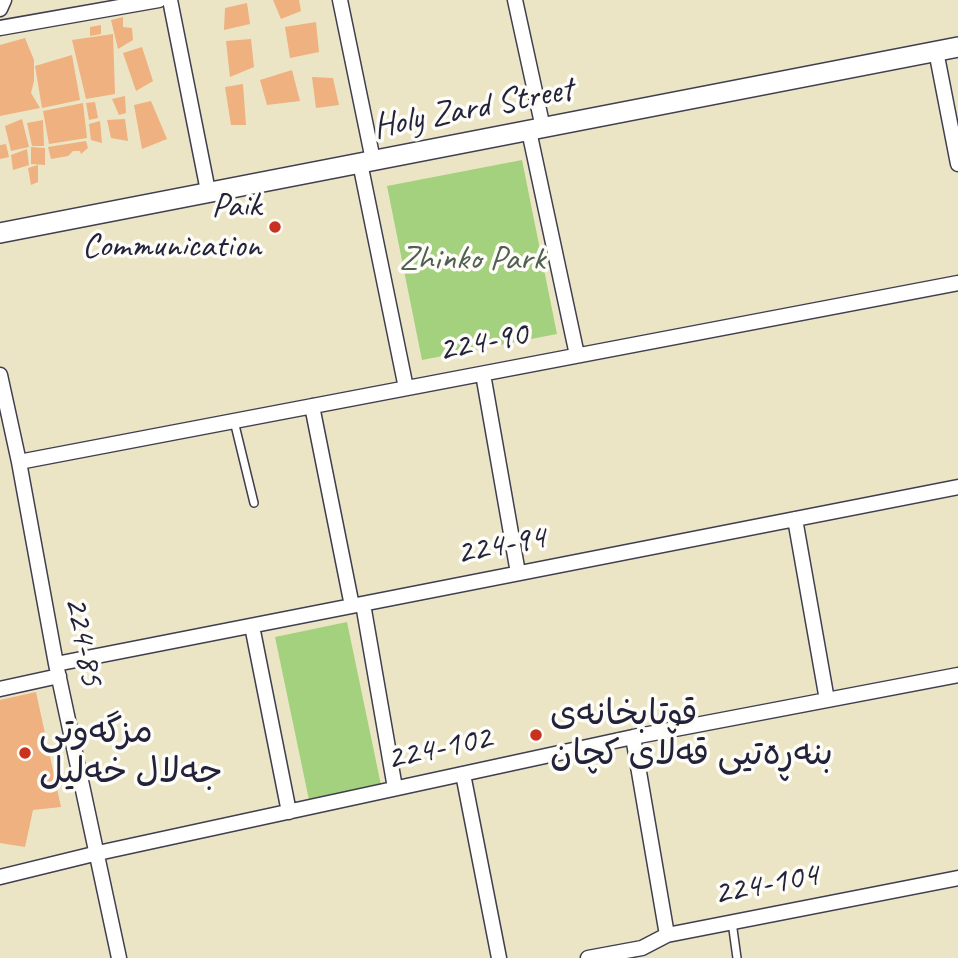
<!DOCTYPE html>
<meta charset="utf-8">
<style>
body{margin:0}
canvas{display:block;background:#ebe5c5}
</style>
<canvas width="958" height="958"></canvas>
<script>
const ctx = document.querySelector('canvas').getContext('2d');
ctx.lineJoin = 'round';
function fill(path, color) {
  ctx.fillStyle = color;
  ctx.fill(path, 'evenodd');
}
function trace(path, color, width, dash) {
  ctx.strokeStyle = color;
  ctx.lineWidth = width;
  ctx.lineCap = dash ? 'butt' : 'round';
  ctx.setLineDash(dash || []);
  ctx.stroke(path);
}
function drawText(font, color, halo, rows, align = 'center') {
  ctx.font = font + ' Caveat,"Playpen Sans Arabic",sans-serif';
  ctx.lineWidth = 7;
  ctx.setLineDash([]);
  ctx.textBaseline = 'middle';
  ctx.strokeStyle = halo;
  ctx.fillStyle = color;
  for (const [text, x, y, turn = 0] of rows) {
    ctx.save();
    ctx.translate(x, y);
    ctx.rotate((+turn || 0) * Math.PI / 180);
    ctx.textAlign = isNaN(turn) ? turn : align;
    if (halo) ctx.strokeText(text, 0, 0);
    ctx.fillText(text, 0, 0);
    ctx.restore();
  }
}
fill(new Path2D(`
 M522,160L557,334L422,360L387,186Z
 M347,622L381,785L309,800L275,637Z`), '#a4d17e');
fill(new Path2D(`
 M273,0H299L301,11L281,19Z
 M247,3L250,24L224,30L225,8Z
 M123,17V27L132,28L133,40L118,49L111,20Z
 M316,22L319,52L290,58L285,27Z
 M101,25V34L90,36V27Z
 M113,34L115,94L86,99L72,40Z
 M25,38L34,60V81L31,93L40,108L0,116V45Z
 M251,39L254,67L230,77L226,41Z
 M142,47L153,81L136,91L123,53Z
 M72,55L80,100L42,108L35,66Z
 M292,70L300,101L267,105L260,80Z
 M312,77L333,78L339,105L316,108Z
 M243,84L246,125H231L225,87Z
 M125,96L126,113L119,115L112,99Z
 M151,101L167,139L142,149L134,105Z
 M95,102L98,118L89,120L86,103Z
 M83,103L87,138L49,144L43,111Z
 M22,119L29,147L11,151L5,126Z
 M125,119L128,141L111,138L107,120Z
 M43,120L44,146H32L27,123Z
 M100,121L102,143L91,140L89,124Z
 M86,141L88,148L81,154L80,151H73L68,156L51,159L48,147Z
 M6,144L9,157L0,159V145Z
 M31,147L45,148V165L31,164Z
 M27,149L29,165L13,170L11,155Z
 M38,165V182L31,185L28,168Z
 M36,692L61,807L33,810L25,847L0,843V700Z`), '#efb17f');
const service = new Path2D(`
 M234,421L254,503
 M732,922L737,958`);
const minor = new Path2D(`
 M170,0L208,191
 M340,0L373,160
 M515,0L543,128
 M0,9L4,0
 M0,28L159,0
 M936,51L958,164
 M529,131L577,355
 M360,163L406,388
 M483,374L518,573
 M0,375L19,462L56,664L119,958
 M312,406L352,606
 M19,462L958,283
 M795,519L827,700
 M363,604L395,788
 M252,626L289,812
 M56,664L958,487
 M0,689L59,676
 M633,737L667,935
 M463,774L499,958
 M0,877L98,853L633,737L958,675
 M588,958L642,948L667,935L958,878`);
const tertiary = new Path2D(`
 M0,233L958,47`);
trace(service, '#403f50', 10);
trace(minor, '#403f50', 17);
trace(tertiary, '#403f50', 22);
trace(service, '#fff', 7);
trace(minor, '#fff', 14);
trace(tertiary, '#fff', 19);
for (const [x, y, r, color] of [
 [275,227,7,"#c8321e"],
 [536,735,7,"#c8321e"],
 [25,753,7,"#c8321e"]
]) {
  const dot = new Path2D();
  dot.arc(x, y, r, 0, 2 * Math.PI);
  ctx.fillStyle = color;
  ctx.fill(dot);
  trace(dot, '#fdfcf7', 2.5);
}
drawText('35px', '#22223b', '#fdfcf7', [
 ["Holy Zard Street",473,109,-11],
 ["224-90",483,343,-11],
 ["224-94",501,546,-11],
 ["224-85",83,641,79],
 ["224-102",439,749,-12],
 ["224-104",766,885,-11]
]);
drawText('35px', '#22223b', '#fdfcf7', [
 ["Paik",261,207,"right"],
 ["Communication",261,247,"right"],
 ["قوتابخانەی",550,715],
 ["بنەڕەتیی قەڵای کچان",550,755],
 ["مزگەوتی",39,733],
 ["جەلال خەلیل",39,773]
], 'left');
drawText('35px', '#505f52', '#fdfcf7', [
 ["Zhinko Park",472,260]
]);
</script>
